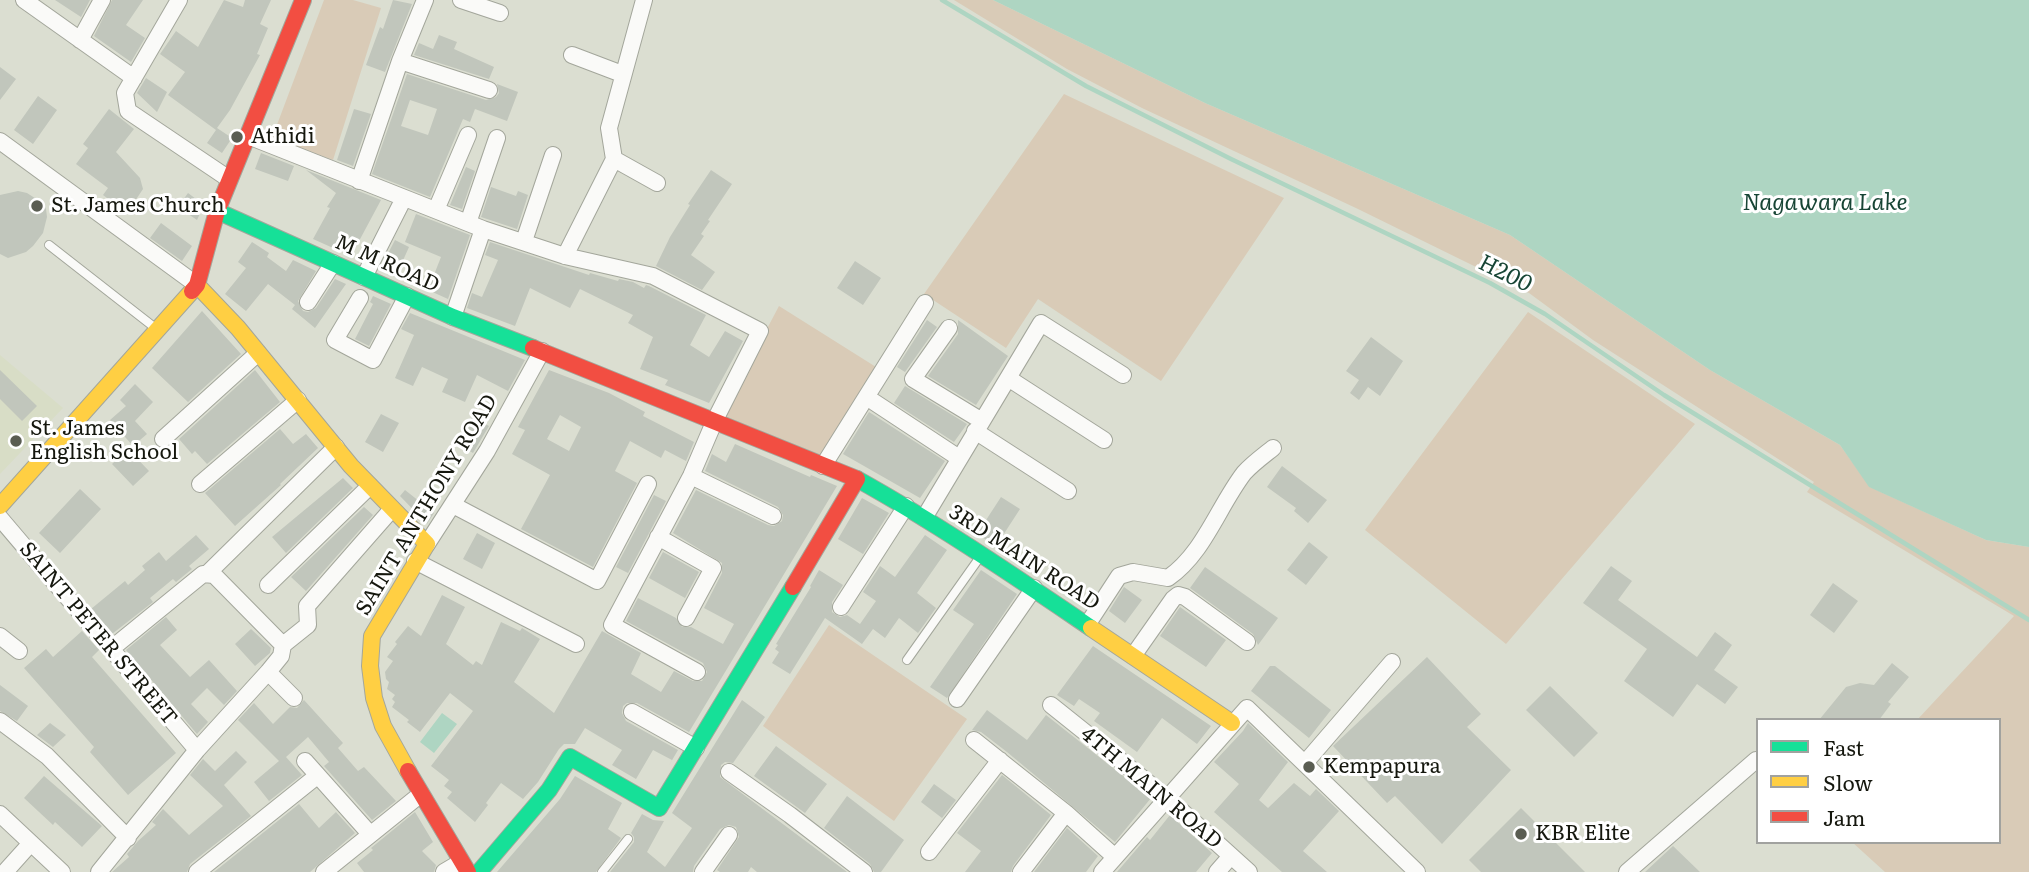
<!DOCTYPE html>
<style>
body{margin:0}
#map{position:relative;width:2029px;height:872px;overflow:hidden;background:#dbded1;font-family:Literata,serif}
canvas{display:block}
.legend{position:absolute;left:1756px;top:718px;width:245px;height:126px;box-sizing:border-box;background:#fff;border:2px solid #a1a29f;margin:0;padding:9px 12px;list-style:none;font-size:21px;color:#15170e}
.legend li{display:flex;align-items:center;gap:14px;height:35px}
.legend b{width:35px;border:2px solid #a1a29f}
</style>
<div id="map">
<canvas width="2029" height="872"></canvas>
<ul class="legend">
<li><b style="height:9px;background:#16e098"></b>Fast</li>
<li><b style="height:9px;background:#ffcf43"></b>Slow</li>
<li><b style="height:9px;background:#f24e42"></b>Jam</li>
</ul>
</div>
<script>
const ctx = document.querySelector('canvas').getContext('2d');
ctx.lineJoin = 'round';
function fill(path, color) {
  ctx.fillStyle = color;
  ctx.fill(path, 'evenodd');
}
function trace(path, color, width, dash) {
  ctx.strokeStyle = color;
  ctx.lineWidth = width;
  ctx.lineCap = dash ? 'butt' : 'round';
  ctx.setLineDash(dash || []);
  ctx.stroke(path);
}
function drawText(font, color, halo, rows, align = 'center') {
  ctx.font = font + ' Literata,serif';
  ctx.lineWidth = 6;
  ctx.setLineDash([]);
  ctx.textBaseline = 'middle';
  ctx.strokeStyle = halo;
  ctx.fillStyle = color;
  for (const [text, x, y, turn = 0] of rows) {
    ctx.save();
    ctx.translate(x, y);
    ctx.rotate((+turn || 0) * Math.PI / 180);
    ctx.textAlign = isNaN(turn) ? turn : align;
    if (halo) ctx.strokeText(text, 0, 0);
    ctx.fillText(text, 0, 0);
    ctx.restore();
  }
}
fill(new Path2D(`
 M0,355L63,408L0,474Z`), '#d8ddc6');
fill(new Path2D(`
 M324,0H353L381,8L333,160L272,138Z
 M954,0H993L1205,103L1510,235L1710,370L1840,445L1870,487L1986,540L2029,547V872H1885L1852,842H1999V720H1917L2014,616L1807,492L1814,482L1593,340L1529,293L1358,209L1142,108L1067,69Z
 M1064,94L1284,198L1161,381L1038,299L1006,348L924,294Z
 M779,306L876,367L822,460L721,416Z
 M1528,312L1695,424L1506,644L1365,530Z
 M829,625L967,719L894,821L763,726Z`), '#d9cbb7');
fill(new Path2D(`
 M993,0H2029V547L1986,540L1869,487L1840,445L1710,370L1510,235L1205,103Z
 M442,713L457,724L434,753L420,742Z`), '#aed5c2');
trace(new Path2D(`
 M942,0L1086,86L1231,159L1490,283L1545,314L1664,395L2029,620`), '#aed5c2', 4.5);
fill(new Path2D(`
 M55,0H90L81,17Z
 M112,0H143L126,25L145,38L131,62L94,36Z
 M224,0L243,7L245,0H271L260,24L268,28L257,54L260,55L230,110L217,128L232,138L222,153L207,143L216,130L168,95L185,72L160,54L176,31L198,47Z
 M393,0L412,4L385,72L366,65L380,27L383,29Z
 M439,35L457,42L454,49L494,67L489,79L414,55L419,43L433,49Z
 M0,67L16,79L0,100Z
 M407,74L486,100L496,97L499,93L497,84L518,92L507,121L475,109L470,122L463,119L430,197L372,174ZM410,100L437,109L428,135L401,126Z
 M146,78L167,92L157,112L137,93Z
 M38,96L57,110L33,144L14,130Z
 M109,109L134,129L116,152L140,178L143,189L127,213L103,195L108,188L76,164L88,148L83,144Z
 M354,109L371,114L353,166L337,160Z
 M261,153L294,166L288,181L255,169Z
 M466,167L475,171L462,209L450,205Z
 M306,170L381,200L351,256L313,239L330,208L327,207L336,193Z
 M711,170L732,184L708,220L710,221L701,234L704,236L691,255L715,272L702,290L656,266L670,237L690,205L688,204Z
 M491,187L516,196L518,191L528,195L517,229L481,217Z
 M18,191L27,193L41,202L46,209L47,217L43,233L33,246L26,252L8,258L0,254V195Z
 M188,193L204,205L197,220L178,207Z
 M416,214L470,235L448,299L428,290L441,257L405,242Z
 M161,223L192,246L182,261L150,238Z
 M395,240L409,247L396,276L380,269Z
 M252,242L269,253L267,257L286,271L293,260L316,271L298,301L303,311L308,312L316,308L335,279L346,284L315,328L292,309L295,305L268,284L246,311L225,294L246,268L238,262Z
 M490,242L589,275L590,273L618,281L619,279L633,282L644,288L646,285L649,286L706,315L690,345L709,357L725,331L743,341L709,403L665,385L668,380L640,369L653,337L628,323L633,315L580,289L570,308L530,288L515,326L467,308L472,293L482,297L498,260L485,255Z
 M855,261L881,278L863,305L837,288Z
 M373,296L391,304L369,346L355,339L373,304L370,302Z
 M202,311L241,354L188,402L152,368Z
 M410,313L525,360L508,391L477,375L465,402L442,392L448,379L422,367L413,386L395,378L414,335L401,329Z
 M927,320L937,327L905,372L897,367Z
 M958,320L1008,356L976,405L928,376L958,334Z
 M1371,337L1403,361L1380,396L1368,387L1359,400L1350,393L1359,380L1346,371Z
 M0,370L37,406L22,421L0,399Z
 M255,370L280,402L207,464L195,451L192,454L179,439Z
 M549,370L609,393L645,412L643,416L694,442L686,461L665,450L661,458L630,441L615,471L637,483L593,567L521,529L550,475L512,454L525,430L518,427ZM560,415L581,427L569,451L547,439Z
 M135,384L153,402L135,421L147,434L133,446L110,420L126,406L120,400Z
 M905,386L967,424L954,442L894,403Z
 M869,412L945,461L920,498L843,454Z
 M381,414L399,423L383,452L365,442Z
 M472,417L489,426L473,453L458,444Z
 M280,429L293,444L306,434L318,448L280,484L281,485L235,526L205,493Z
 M735,444L810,477L811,475L837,486L689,732L637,703H627L623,706L622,713L626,721L678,750L668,767L672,760L653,750L636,779L612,765L622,750L585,728L575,744H564L559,749L538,782L523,799L501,783L486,803L488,805L475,822L447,798L452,792L444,786L449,780L431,766L473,711L450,693L420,732L407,722L409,720L392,707L395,702L392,699L395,695L387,689L389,682L386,679L385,672L393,661L387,657L397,644L395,642L408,626L421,636L442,595L465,607L446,644L473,665L476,661L482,665L501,622L520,631L522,628L540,639L514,682L554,713L602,631L641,653L631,674L661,692L674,671L693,681H702L707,672L703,663L626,621L638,598L676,618L682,627H691L723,644L734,624L704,608L722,573V563L673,533L696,490L768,525L774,526L782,521L783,515L778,507L705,471L712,454L726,462Z
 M128,449L149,471L133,486L112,464Z
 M1282,466L1327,500L1308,523L1294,511L1296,508L1267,487Z
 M343,478L353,488L286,553L272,537Z
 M80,489L101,509L60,553L39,533Z
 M405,490L434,513L427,524L400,496Z
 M654,495L666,501L628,573L616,567Z
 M1001,497L1020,509L996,546L977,534Z
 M862,498L889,513L863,554L838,539Z
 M364,507L373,515L306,591L291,577Z
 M477,533L495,543L482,569L463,559Z
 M196,535L209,549L189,566L192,569L176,582L173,579L150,598L153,602L112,634L91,609L125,581L128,585L145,570L142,566L159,552L166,561Z
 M925,535L947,550L917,593L936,608L918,633L899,618L885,638L873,629L862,644L825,618L790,674L772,663L779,652L775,649L778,645L776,644L811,587L810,586L819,570L843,585L832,602V612L840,617L847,615L860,624L876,601L863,592L880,566L895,577Z
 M1309,542L1328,557L1306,585L1287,570Z
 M663,552L699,572L685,598L649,578Z
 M1611,566L1632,581L1618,600L1697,657L1715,632L1732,645L1714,670L1738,687L1725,704L1697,684L1673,717L1624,681L1647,649L1583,603Z
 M1205,567L1278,618L1258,645L1253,634L1190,588Z
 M981,570L1017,594L947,698L930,687L974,624L953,610Z
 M1833,583L1858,601L1834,633L1810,615Z
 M1124,587L1142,600L1125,623L1109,611Z
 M1180,607L1226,640L1206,667L1160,636Z
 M166,617L177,630L160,645L190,677L209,660L237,691L224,705L207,688L191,704L208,722L197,734L126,650Z
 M251,629L271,648L270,653L255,666L235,644Z
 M82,631L99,650L92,657L176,753L128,795L90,752L94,747L24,668L46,649L53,657Z
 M1093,646L1211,726L1197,744L1162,718L1137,752L1094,721L1100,713L1079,699L1074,706L1057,695Z
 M1427,657L1481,714L1467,727L1511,770L1442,844L1395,796L1387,803L1333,746Z
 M1892,663L1909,677L1888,702L1891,704L1879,720H1819L1846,687L1860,683L1874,685Z
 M1270,666H1275L1331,710L1309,738L1251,691Z
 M0,685L28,706L17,721L0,711Z
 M1550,686L1598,733L1574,757L1526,710Z
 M304,700L343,743L338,748L358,771L364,767L396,801L372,820L324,766L329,762L308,737L286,757L302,775L269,801L254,782L279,761L238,720L254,703L273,724L290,707L297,708Z
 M742,700L765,717L733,763L725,762L721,765L720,777L847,872H757L751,867L748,872H720L717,870L739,837L736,827L729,825L720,829L694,866L693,872H610L634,842V837L631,833L642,814L653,820L664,821L647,852L665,867L692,828L672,813Z
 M987,710L1027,740L1046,715L1151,798L1115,842L1007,752L981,732L972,730Z
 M50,723L66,735L53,747L37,735Z
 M1248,723L1288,762L1259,800L1268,808L1294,783L1310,796L1316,789L1339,811L1303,851L1327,872H1282L1214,812L1239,784L1214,762L1243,731Z
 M776,746L827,784L805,813L754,776Z
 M236,751L247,762L224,785L251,816L190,864L187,872H112L129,857L127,854L138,841L156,825L152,822L163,809L189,835L223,806L190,775L203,759L215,771Z
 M1002,775L1051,815L1013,866L1011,872H965L981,851L957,833Z
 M44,776L102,826L82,847L55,822L53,825L24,798Z
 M575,776L622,803L608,829L621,838L596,872H497L560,799Z
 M934,784L956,800L942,818L921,802Z
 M847,796L904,840L881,872H874L870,864L824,828Z
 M299,804L319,828L336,812L355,833L310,872H214Z
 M1521,808L1585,872H1481L1469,860Z
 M415,812L433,842L422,851L436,865L434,872H364L357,863L373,850L371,848Z
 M1170,815L1212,853L1196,872H1117L1147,837L1150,840Z
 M1067,828L1098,856L1086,872H1034Z
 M1673,846L1700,872H1645L1660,858Z`), '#c1c6bc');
const lane = new Path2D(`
 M49,245L154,327
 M907,660L980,557
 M602,872L628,839`);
const street = new Path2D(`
 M24,0L134,78
 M179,0L125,93L128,111L229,179
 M461,0L500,13
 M80,40L102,0
 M572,55L622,74
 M400,61L425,0
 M248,136L483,229L565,256L653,276L760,331L715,420L691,476L612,625L697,672
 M0,141L197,285
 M614,159L657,183
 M359,181L400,61L489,90
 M436,210L468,135
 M468,223L497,138
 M524,241L553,155
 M565,256L614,159L609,128L644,0
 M364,277L404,198
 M360,298L335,340L373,360L407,296
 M308,302L333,263
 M453,317L483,229
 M949,328L913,379L982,421
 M1008,378L1104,440
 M874,402L959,458
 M975,431L1068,491
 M163,439L258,353
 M823,466L925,303
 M691,476L773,516
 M200,484L298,400
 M453,505L597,581L648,484
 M0,518L197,750
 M924,518L1041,323L1123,375
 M658,537L713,568L686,618
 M427,544L487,451L542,351
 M415,561L576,644
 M208,573L336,447
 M268,585L370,486
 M841,607L906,506
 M1087,625L1119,576L1133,572L1168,578C1204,553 1218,507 1244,473C1252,464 1263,456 1273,448
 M0,636L19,651
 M283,645L308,625L307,606L392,509
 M1133,656L1173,599L1178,595L1185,597L1247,642
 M268,672L294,698
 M957,699L1034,588
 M1051,705L1166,797L1249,872
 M632,712L696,748
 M0,721L47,756L128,838
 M974,740L1066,813L1115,857
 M305,761L370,834
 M1305,763L1392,662
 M729,772L790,815L864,872
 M0,814L62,872
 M929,852L1000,760
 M5,872L31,843
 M99,872L197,750L268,672L281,656L283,645L214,575L203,574L111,649
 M197,872L317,776
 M324,872L421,794
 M444,872L461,862
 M703,872L729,835
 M1021,872L1066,813
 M1102,872L1247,708L1417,872
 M1217,872L1231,856
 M1627,872L1756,760`);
const fast = new Path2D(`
 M217,211L453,317L533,348
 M857,479C938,524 1014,576 1091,628
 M479,872L549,790L570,757L659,808L793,587`);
const slow = new Path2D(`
 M197,285L238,328L351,466L427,544L372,636L370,666L374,698L383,726L408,771
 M0,506L192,291
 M1091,628L1232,723`);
const jam = new Path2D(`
 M192,291L197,285L217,211L303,0
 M533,348L857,479
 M793,587L857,479
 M408,771L468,872`);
trace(lane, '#a3a69b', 10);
trace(street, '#a3a69b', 18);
trace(fast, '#a3a69b', 18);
trace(slow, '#a3a69b', 18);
trace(jam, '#a3a69b', 18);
trace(lane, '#fafaf8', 8);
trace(street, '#fafaf8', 16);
trace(fast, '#16e098', 16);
trace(slow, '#ffcf43', 16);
trace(jam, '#f24e42', 16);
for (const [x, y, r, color] of [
 [237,137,7,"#5a5d52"],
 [37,206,7,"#5a5d52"],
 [16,441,7,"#5a5d52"],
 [1309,767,7,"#5a5d52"],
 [1521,834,7,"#5a5d52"]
]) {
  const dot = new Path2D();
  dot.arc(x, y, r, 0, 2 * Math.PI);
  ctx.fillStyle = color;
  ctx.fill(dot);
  trace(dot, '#fff', 2.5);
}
drawText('21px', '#15170e', '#fff', [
 ["Athidi",251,137],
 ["St. James Church",51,206],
 ["St. James",30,429],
 ["English School",30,453],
 ["Kempapura",1323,767],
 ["KBR Elite",1535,834]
], 'left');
drawText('21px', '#15170e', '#fff', [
 ["M M ROAD",387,264,24],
 ["SAINT ANTHONY ROAD",427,505,-59],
 ["3RD MAIN ROAD",1024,558,33],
 ["SAINT PETER STREET",98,634,50],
 ["4TH MAIN ROAD",1151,788,40]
]);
drawText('italic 23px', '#174535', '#fff', [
 ["Nagawara Lake",1825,203],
 ["H200",1505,274,26]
]);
</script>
